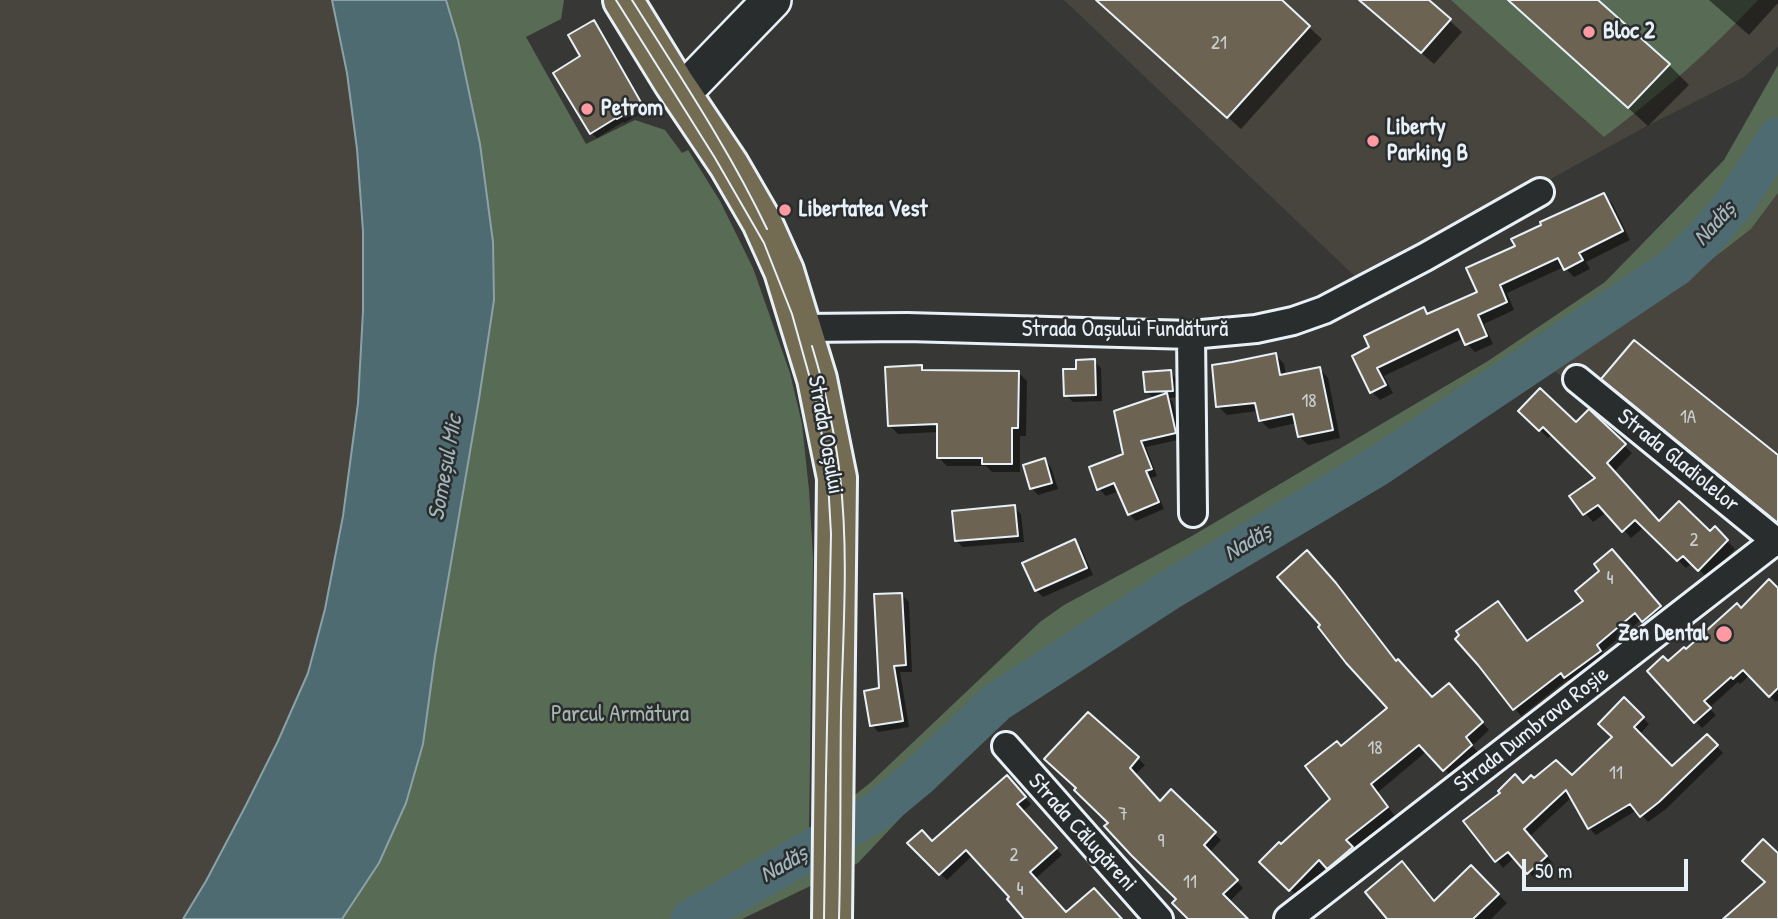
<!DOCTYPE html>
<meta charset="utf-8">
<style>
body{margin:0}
#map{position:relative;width:1778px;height:919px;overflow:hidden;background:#373835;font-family:"Patrick Hand",sans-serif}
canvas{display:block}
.scale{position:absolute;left:1522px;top:859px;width:166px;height:32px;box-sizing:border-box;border:4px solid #e8f1f8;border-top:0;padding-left:9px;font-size:21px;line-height:24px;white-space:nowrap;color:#e8f1f8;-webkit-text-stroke:5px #2a2d2e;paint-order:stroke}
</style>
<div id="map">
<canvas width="1778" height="919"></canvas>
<div class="scale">50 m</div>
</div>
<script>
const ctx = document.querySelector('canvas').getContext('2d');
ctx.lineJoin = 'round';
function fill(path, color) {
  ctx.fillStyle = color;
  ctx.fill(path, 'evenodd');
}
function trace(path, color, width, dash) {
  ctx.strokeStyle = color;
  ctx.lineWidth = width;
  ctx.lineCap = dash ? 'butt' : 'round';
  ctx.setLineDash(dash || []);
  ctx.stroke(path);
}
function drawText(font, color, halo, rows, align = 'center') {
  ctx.font = font + ' "Patrick Hand",sans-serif';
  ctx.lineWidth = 5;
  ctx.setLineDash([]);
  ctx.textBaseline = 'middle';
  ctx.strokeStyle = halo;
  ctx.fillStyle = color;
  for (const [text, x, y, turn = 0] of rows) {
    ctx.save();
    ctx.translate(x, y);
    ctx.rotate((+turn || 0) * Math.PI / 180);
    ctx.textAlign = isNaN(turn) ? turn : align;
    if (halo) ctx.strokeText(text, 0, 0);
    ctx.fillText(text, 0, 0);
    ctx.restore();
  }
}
fill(new Path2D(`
 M0,0H332L347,73L357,149L363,231V311L358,403L343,516L325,609L309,673L278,741L206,881L183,919H0Z
 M1064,0H1778V47L1744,77L1643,128L1362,283Z
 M1778,193V527L1551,369L1711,260L1751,229Z`), '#47453e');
fill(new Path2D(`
 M446,0H564L561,19L526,37L586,144L635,120L665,130L682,153L688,150L690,153L720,201L753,268L790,373L802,424L809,490L813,558L809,831L870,783L1040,622L1064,605L1192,536L1488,361L1605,282L1724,160L1778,65V193L1751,229L1711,260L1551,369L1295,530L1019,697L975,739L858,863L742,919H342L379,863L406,803L423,744L435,656L479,399L494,300L493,242L480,144L458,40Z
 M1451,0H1758C1711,51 1659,95 1604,137Z`), '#586b55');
const water = new Path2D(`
 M332,0H446L458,40L480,144L493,242L494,300L479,399L435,656L423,744L406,803L379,863L342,919H183L206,881L245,807L278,741L308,673L325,609L343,516L358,403L363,311V231L357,149L347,73Z`);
fill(water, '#4d6b71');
trace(water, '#8ba1a7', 2);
fill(new Path2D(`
 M1097,0H1279L1322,39L1241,129Z
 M1359,0H1427L1462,32L1434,64Z
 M1509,0H1596L1669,65L1689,85L1648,126Z
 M1709,0H1778V3L1749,35Z
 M594,22L600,28L647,110L624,123L623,122L597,138L591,133L583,56Z
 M1604,195L1612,203L1630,240L1586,262L1590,269L1574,277L1564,267L1507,293L1514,310L1484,324L1493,344L1475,352L1467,344L1464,338L1384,376L1393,393L1380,400L1372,392V348L1424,309L1429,315L1479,293L1517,247Z
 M1276,355L1284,364L1286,376L1320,369L1328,378L1340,438L1308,445L1299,436L1297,423L1269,429L1260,420L1258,411L1227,415L1218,406Z
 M1094,361L1101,368L1102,401L1073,402L1066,395L1078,370Z
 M921,366L926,371L1018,372L1027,381L1026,436H1020V472H992L986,466H947L938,457V432L898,434L890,426Z
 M1170,372L1177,379L1179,397L1169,398L1173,402L1182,439L1146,447L1157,476L1151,478L1164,509L1136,521L1129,514L1119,491L1106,496L1099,489L1125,455L1154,399L1147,391Z
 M1604,378L1778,457V524L1623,398Z
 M1521,411L1576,425L1589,412L1632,453L1614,472L1660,523L1710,534L1715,529L1735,549L1708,578L1692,563L1686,568L1644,527L1631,538L1607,512L1593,522L1572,497L1598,478L1552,434L1548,438Z
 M1044,460L1051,467L1058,489L1038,495L1032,488Z
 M1014,507L1021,514L1024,542L963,547L956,541Z
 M1074,542L1081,548L1093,575L1043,597L1036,590Z
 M1619,558L1666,614L1650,627L1642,619L1602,652L1607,659L1572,683L1568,679L1521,716L1479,663L1504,610L1528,643L1586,601Z
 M1314,560L1344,593L1397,663L1433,699L1456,693L1489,730L1472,746L1479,753L1452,777L1427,751L1377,793L1395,816L1353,848L1359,856L1335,875L1327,867L1298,897L1262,862L1333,799L1342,748L1390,708Z
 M902,595L909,602L912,672H900L909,727L878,732L872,725Z
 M1753,623L1778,625V700L1776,702L1750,675L1740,684L1738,682L1709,708L1716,715L1702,728L1649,671L1668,664L1686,651Z
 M1624,700L1649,724L1640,734L1672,768L1707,736L1723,753L1666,809L1648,822L1637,810L1596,835L1589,828L1572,797L1529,837L1553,863L1535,879L1515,857L1503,868L1466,822L1523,785L1534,781L1572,777L1614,737Z
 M1088,714L1145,765L1135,775L1160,803L1171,792L1221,840L1209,853L1243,888L1229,902L1245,919H1191L1178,899L1111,823Z
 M1013,784L1031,804L1022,812L1062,855L1035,879L1066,914L1122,919H1026L1011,897L973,855L947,880L910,844H932Z
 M1471,867L1507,903L1491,919H1389L1435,903Z`), '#0007');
trace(new Path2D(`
 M691,919L876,812L918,777L997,702L1171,589L1378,466L1675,267L1705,238L1735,203L1778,137`), '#4d6b71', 40);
const building = new Path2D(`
 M1096,0H1282L1310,26L1227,118Z
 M1359,0H1429L1451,19L1421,53Z
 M1508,0H1598L1670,64L1628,108Z
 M594,20L642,104L617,119L616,118L590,134L553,73L580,56L568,35Z
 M1604,193L1623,231L1579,253L1583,260L1564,270L1558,258L1500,285L1507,302L1478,315L1487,336L1465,345L1458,329L1377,368L1386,385L1370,393L1352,356L1369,347L1364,336L1424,307L1427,314L1477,292L1466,268L1515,246L1511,239L1541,225L1540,222Z
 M1634,340L1778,455V523L1601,379Z
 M1276,353L1280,375L1320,367L1333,430L1298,437L1293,414L1259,421L1255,403L1216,407L1212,365L1232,362Z
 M1095,359L1096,395L1064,396L1063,369H1076V360Z
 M922,365V370L1019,371L1018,428H1012V464H982V458H937V424L888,426L885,367Z
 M1171,370L1173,391L1145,392L1143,372Z
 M1540,388L1576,422L1589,409L1626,444L1607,463L1659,521L1679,501L1710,531L1715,526L1728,540L1698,571L1683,556L1677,561L1635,520L1622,532L1598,505L1583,515L1569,496L1595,478L1543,427L1539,431L1518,411Z
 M1167,393L1176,433L1141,441L1152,469L1146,471L1159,502L1128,515L1114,483L1097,490L1089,467L1123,454L1114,411Z
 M1045,458L1052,483L1030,489L1023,465Z
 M1015,505L1018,536L955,541L952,511Z
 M1075,539L1087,568L1035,591L1022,563Z
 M1612,549L1661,606L1642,622L1635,613L1597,645L1601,651L1564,678L1561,673L1513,710L1478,665L1455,639L1459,635L1456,631L1498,601L1527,641L1583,601L1575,591L1599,571L1594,564Z
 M1307,550L1336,583L1396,661L1398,659L1432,697L1449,683L1483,722L1466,737L1472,745L1443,771L1419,745L1371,784L1388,807L1346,840L1353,847L1339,859L1327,869L1319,860L1289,891L1259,862L1279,842L1281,844L1330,799L1305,766L1337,741L1341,746L1387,708L1346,663L1318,627L1320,625L1277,577Z
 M1769,579L1778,588V688L1769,697L1743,670L1733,679L1731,677L1704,701L1711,708L1694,723L1647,671L1663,656L1668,661L1684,647L1686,649L1737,603L1741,608Z
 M902,593L906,665L894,666L903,721L870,726L864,691L879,688L874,594Z
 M1624,697L1644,717L1634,727L1672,766L1707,734L1718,745L1659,802L1640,817L1630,804L1588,829L1566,790L1524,829L1547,856L1527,874L1508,852L1495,862L1463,821L1500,793L1498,791L1515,774L1523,783L1531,775L1534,778L1556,760L1572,775L1612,737L1598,724Z
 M1088,712L1139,757L1130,768L1160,801L1171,789L1216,832L1204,845L1238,880L1223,894L1248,919H1188L1172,903L1176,899L1131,855L1104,826L1108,823L1074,790L1076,788L1044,759Z
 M1007,775L1026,797L1017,804L1057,848L1030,872L1066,912L1094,888L1122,919H1024L1007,899L1009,897L966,850L939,875L907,843L922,830L932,841Z
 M1763,839L1778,853V919H1723L1765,882L1742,861Z
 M1402,861L1434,901L1471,865L1499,894L1473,919H1387L1365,892Z`);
fill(building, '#6c6353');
trace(building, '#e8f1f8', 2);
const street = new Path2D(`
 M802,328L907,327L1191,335L1256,329L1293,321L1324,310L1425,257L1540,192
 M1191,335L1193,513
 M1577,379L1778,543
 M1006,746L1159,919
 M1288,919L1775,541`);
const secondary = new Path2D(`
 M681,94L772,0`);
const primary = new Path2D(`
 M623,0L674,83L729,165L762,222L784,271L817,379L837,478L832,919`);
trace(street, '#e8f1f8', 32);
trace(secondary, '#e8f1f8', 42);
trace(primary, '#e8f1f8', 44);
trace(street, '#2a2d2e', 26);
trace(secondary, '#2a2d2e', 37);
trace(primary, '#736b52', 38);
trace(new Path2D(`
 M616,0L715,158L764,243L792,314L818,407L828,481L831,534L826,776L824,919
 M632,0C679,75 729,149 767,229
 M812,346C825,389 835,432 840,476C849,554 843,633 841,711C840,780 841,850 839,919`), '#e8f1f8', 2);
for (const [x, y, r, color] of [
 [1589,32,7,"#ff9aa2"],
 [587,109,7,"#ff9aa2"],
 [1373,141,7,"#ff9aa2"],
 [785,210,7,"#ff9aa2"],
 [1724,634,9,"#ff9aa2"]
]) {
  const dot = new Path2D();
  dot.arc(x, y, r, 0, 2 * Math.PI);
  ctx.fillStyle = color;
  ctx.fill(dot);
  trace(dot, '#2a2d2e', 2.5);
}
drawText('19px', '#c9cecf', null, [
 ["21",1219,44],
 ["18",1309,402],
 ["1A",1688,418],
 ["2",1694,541],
 ["4",1610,579],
 ["18",1375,749],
 ["11",1616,774],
 ["7",1123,815],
 ["9",1161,842],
 ["2",1014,856],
 ["11",1190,883],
 ["4",1020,890]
]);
drawText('bold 23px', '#e8f1f8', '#2a2d2e', [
 ["Bloc 2",1603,32],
 ["Petrom",601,109],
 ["Liberty",1387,128],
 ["Parking B",1387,154],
 ["Libertatea Vest",799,210],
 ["Zen Dental",1708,634,"right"]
], 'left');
drawText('23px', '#e8f1f8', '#2a2d2e', [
 ["Strada Oașului Fundătură",1125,330],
 ["Strada Oașului",825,435,80],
 ["Strada Gladiolelor",1678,461,39],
 ["Strada Dumbrava Roșie",1532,730,-38],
 ["Strada Călugăreni",1082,833,48]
]);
drawText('23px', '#a7b5af', '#2a2d2e', [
 ["Parcul Armătura",620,715]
]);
drawText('italic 24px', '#a2b5bb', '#2a2d2e', [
 ["Nadăș",1715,224,-48],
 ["Someșul Mic",446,468,-80],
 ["Nadăș",1248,543,-31],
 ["Nadăș",784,865,-30]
]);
</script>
